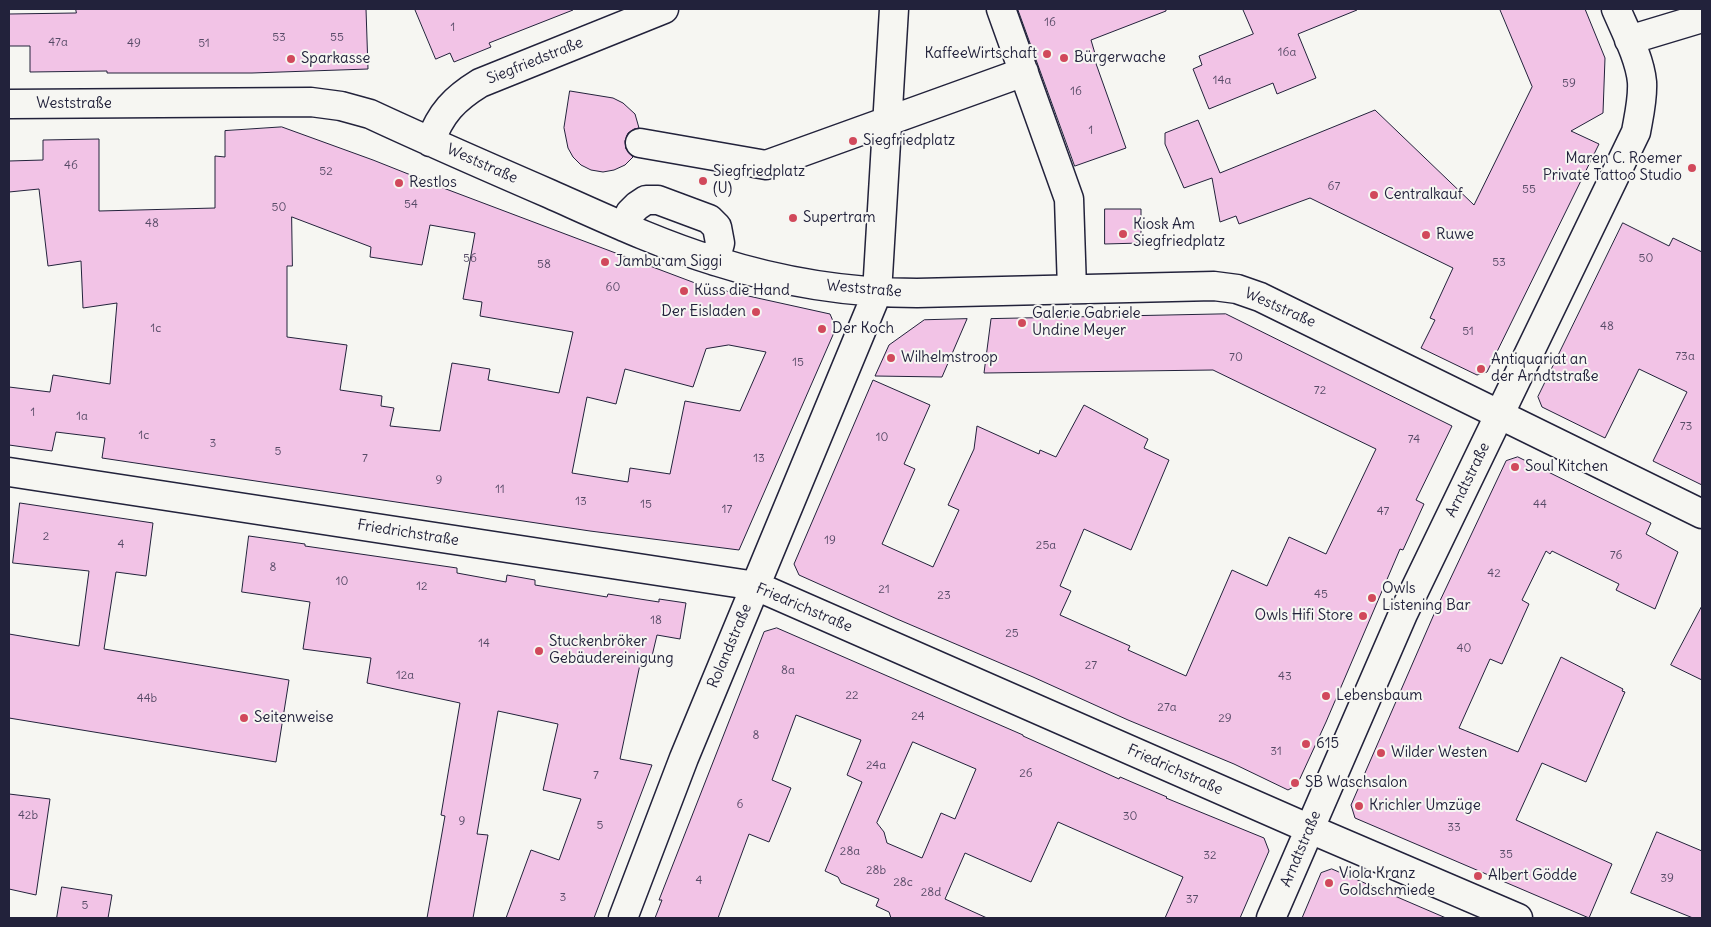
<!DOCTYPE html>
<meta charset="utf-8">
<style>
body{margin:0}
#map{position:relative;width:1711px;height:927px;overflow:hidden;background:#f6f6f2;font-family:Delius,sans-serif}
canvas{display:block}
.frame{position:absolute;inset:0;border:10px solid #22223b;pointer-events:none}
</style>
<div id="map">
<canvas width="1711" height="927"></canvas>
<div class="frame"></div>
</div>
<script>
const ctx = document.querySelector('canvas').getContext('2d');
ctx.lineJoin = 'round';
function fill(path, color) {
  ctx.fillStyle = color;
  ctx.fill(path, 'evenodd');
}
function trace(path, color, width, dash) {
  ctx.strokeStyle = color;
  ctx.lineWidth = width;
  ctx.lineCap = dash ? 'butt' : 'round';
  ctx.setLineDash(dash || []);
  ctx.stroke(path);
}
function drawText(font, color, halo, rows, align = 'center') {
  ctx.font = font + ' Delius,sans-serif';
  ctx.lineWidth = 4;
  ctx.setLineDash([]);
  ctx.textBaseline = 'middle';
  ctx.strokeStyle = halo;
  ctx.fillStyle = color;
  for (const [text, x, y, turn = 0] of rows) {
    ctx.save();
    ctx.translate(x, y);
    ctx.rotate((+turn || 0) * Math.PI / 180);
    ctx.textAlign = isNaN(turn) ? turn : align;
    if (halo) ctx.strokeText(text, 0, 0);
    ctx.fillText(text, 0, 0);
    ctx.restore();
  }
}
const building = new Path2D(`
 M76,9H366L368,69L252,73H107V71L30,72V46H9V14L76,13Z
 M415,9H573V10L489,43L491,47L454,62L450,53L436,59Z
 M1018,9H1166V11L1091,40L1096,57L1094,58L1126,148L1075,166Z
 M1243,9H1357V10L1298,34L1316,78L1277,94L1273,83L1209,109L1193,69L1202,65L1199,56L1253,34Z
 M1500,9H1585L1605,58L1603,113L1571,131L1599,144L1487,372L1477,375L1421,348L1435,320L1430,318L1453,268L1310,198L1239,224L1236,216L1220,222L1212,178L1184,188L1165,144V133L1198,120L1220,173L1375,110L1474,205L1532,87Z
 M570,91L613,98L623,103L635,114L639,128L634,129L628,133L625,141L626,149L633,157L625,165L614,170L603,172L591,170L581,165L573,157L568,148L564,128Z
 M282,127L373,160L446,189L703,286L830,314L836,328L739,550L590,531L102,458L105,438L56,432L52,451L9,445V387L50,392L53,375L110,384L117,303L83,308L81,261L48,266L39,189L9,192V161L43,160V140L99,139V211L215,208V156L225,157V131ZM292,217L371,247L370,257L422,265L430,225L475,233L463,299L482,302L480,316L573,332L559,393L488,380L490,369L452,363L440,431L390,426L394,408L381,406L382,396L340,390L347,345L287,337V266H292ZM729,345L766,352L740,411L685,401L670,474L630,468L628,482L572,473L587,397L616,404L625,369L693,387L706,349Z
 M1105,209H1141V243L1105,244Z
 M1623,223L1669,246L1673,238L1702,252V485L1653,461L1687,392L1639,369L1605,438L1542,407L1538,397Z
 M1226,314L1452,426L1416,500L1424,504L1403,550L1400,549L1326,722L1297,785L1288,790L1234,764L1128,720L1033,677L897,619L799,575L794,564L873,380L930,405L904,464L915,469L882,544L933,567L959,510L948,505L974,449L977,426L1039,454L1040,450L1056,457L1084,405L1148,439L1144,448L1169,460L1131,550L1084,529L1060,586L1071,591L1060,615L1130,646L1128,650L1186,676L1232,570L1267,586L1289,537L1326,554L1376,449L1213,370L984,373L991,319Z
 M967,319L942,377L875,376L889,345L924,320Z
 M1518,457L1651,523L1646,534L1678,552L1655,609L1616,590L1619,584L1552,551L1550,554L1546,551L1522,600L1529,604L1502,664L1490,659L1459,728L1518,752L1561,657L1623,689L1622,691L1625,692L1586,782L1542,763L1516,820L1612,864L1589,918L1355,818L1351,805L1438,605L1506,461Z
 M20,503L153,523L146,576L116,572L104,649L289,680L276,762L9,718V634L79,646L89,571L13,563Z
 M249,536L305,544V546L457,568V573L506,582L507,575L535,580V585L607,597L608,594L659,602V599L686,603L680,639L657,635L652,656L642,655L620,759L652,765L594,918H506L531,850L559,860L581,799L543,790L558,724L498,711L477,834L488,835L473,918H427L445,816L441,815L460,703L367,683L371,658L303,649L310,602L242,592Z
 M1702,606V680L1671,665Z
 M777,628L1023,735V736L1119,779L1120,777L1167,797L1166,798L1264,838L1269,851L1240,918H1165L1183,877L1058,822L1031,882L965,853L945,899L987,918H891L889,912L876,906L879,899L841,883L838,877L825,871L862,782L847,775L861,740L796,715L772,780L791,788L769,842L749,834L718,918H655L662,900H659L764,632ZM913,742L976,769L955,819L941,813L922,858L887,843L884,832L877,823Z
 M9,794L50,799L36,895L9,889Z
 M1657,832L1702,851V918H1693L1631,893Z
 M1332,869L1446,918H1302L1321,873Z
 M62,887L112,895L108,918H57Z`);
fill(building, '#f2c3e6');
trace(building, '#22223b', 1);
const minor = new Path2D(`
 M1001,9L1069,199L1072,289
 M1629,40L1702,18
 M9,104L311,102L341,106L370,114C430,142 490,168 550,194C604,218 659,244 715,261C781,282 849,293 917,293L1214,286L1237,289L1260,297L1702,514
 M430,142C441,113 454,99 480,83L664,9
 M640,143L766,165L1024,72
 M624,227L630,213L637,206L646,200H658L709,219L717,227L720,243L715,261
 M9,472L756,586L1310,829L1518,918
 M623,918L684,758L877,293L894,9
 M1271,918L1403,614L1636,132C1639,115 1643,99 1642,82C1640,59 1625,30 1616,9`);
trace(minor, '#22223b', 31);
trace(minor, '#f6f6f2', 28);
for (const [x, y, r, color] of [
 [1047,54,5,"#d1495b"],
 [1064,58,5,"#d1495b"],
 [291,59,5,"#d1495b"],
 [853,141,5,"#d1495b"],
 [1692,168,5,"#d1495b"],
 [703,181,5,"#d1495b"],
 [399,183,5,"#d1495b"],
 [1374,195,5,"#d1495b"],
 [793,218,5,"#d1495b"],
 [1123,234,5,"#d1495b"],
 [1426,235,5,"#d1495b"],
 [605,262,5,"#d1495b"],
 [684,291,5,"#d1495b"],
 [756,312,5,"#d1495b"],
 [1022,323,5,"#d1495b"],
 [822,329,5,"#d1495b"],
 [891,358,5,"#d1495b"],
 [1481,369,5,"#d1495b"],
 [1515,467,5,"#d1495b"],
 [1372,598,5,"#d1495b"],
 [1363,616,5,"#d1495b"],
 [539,651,5,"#d1495b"],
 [1326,696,5,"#d1495b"],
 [244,718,5,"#d1495b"],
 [1306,744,5,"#d1495b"],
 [1381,753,5,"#d1495b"],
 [1295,783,5,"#d1495b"],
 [1359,806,5,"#d1495b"],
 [1478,876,5,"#d1495b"],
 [1329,883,5,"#d1495b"]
]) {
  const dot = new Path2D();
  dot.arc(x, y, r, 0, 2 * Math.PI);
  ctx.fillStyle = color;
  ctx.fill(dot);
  trace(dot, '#f6f6f2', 2);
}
drawText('12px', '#564a66', null, [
 ["16",1050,23],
 ["1",453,28],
 ["53",279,38],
 ["55",337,38],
 ["47a",58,43],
 ["49",134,44],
 ["51",204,44],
 ["16a",1287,53],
 ["14a",1222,81],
 ["59",1569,84],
 ["16",1076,92],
 ["1",1091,131],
 ["46",71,166],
 ["52",326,172],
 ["67",1334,187],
 ["55",1529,190],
 ["54",411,205],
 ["50",279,208],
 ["48",152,224],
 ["56",470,259],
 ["50",1646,259],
 ["53",1499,263],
 ["58",544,265],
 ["60",613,288],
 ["48",1607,327],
 ["1c",156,329],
 ["51",1468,332],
 ["73a",1685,357],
 ["70",1236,358],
 ["15",798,363],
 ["72",1320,391],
 ["1",33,413],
 ["1a",82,417],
 ["73",1686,427],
 ["1c",144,436],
 ["10",882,438],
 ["74",1414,440],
 ["3",213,444],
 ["5",278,452],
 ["7",365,459],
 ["13",759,459],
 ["9",439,481],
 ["11",500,490],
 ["13",581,502],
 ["15",646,505],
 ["44",1540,505],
 ["17",727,510],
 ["47",1383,512],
 ["2",46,537],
 ["19",830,541],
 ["4",121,545],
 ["25a",1046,546],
 ["76",1616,556],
 ["8",273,568],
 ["42",1494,574],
 ["10",342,582],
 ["12",422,587],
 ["21",884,590],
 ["45",1321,595],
 ["23",944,596],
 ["18",656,621],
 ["25",1012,634],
 ["14",484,644],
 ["40",1464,649],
 ["27",1091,666],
 ["8a",788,671],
 ["12a",405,676],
 ["43",1285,677],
 ["22",852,696],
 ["44b",147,699],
 ["27a",1167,708],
 ["24",918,717],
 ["29",1225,719],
 ["8",756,736],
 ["31",1276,752],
 ["24a",876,766],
 ["26",1026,774],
 ["7",596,776],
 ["6",740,805],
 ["42b",28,816],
 ["30",1130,817],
 ["9",462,822],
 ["5",600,826],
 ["33",1454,828],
 ["28a",850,852],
 ["35",1506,855],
 ["32",1210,856],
 ["28b",876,871],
 ["39",1667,879],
 ["4",699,881],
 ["28c",903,883],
 ["28d",931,893],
 ["3",563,898],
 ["37",1192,900],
 ["5",85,906]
]);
drawText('15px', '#22223b', '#f6f6f2', [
 ["KaffeeWirtschaft",1037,54,"right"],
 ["Bürgerwache",1074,58],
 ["Sparkasse",301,59],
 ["Siegfriedplatz",863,141],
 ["Maren C. Roemer",1682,159,"right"],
 ["Private Tattoo Studio",1682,176,"right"],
 ["Siegfriedplatz",713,172],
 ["(U)",713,189],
 ["Restlos",409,183],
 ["Centralkauf",1384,195],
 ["Supertram",803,218],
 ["Kiosk Am",1133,225],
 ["Siegfriedplatz",1133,242],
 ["Ruwe",1436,235],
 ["Jambu am Siggi",615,262],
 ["Küss die Hand",694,291],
 ["Der Eisladen",746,312,"right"],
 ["Galerie Gabriele",1032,314],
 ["Undine Meyer",1032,331],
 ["Der Koch",832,329],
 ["Wilhelmstroop",901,358],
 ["Antiquariat an",1491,360],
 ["der Arndtstraße",1491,377],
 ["Soul Kitchen",1525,467],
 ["Owls",1382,589],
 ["Listening Bar",1382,606],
 ["Owls Hifi Store",1353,616,"right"],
 ["Stuckenbröker",549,642],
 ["Gebäudereinigung",549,659],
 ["Lebensbaum",1336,696],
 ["Seitenweise",254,718],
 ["615",1316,744],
 ["Wilder Westen",1391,753],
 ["SB Waschsalon",1305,783],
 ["Krichler Umzüge",1369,806],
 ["Viola Kranz",1339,874],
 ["Goldschmiede",1339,891],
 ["Albert Gödde",1488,876]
], 'left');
drawText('15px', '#22223b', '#f6f6f2', [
 ["Siegfriedstraße",535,61,-22],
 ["Weststraße",74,104],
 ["Weststraße",482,164,24],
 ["Weststraße",864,289,5],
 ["Weststraße",1280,308,24],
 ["Arndtstraße",1468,480,-64],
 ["Friedrichstraße",408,533,9],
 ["Friedrichstraße",804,608,23],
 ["Rolandstraße",730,646,-67],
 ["Friedrichstraße",1175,770,24],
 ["Arndtstraße",1301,849,-67]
]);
</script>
